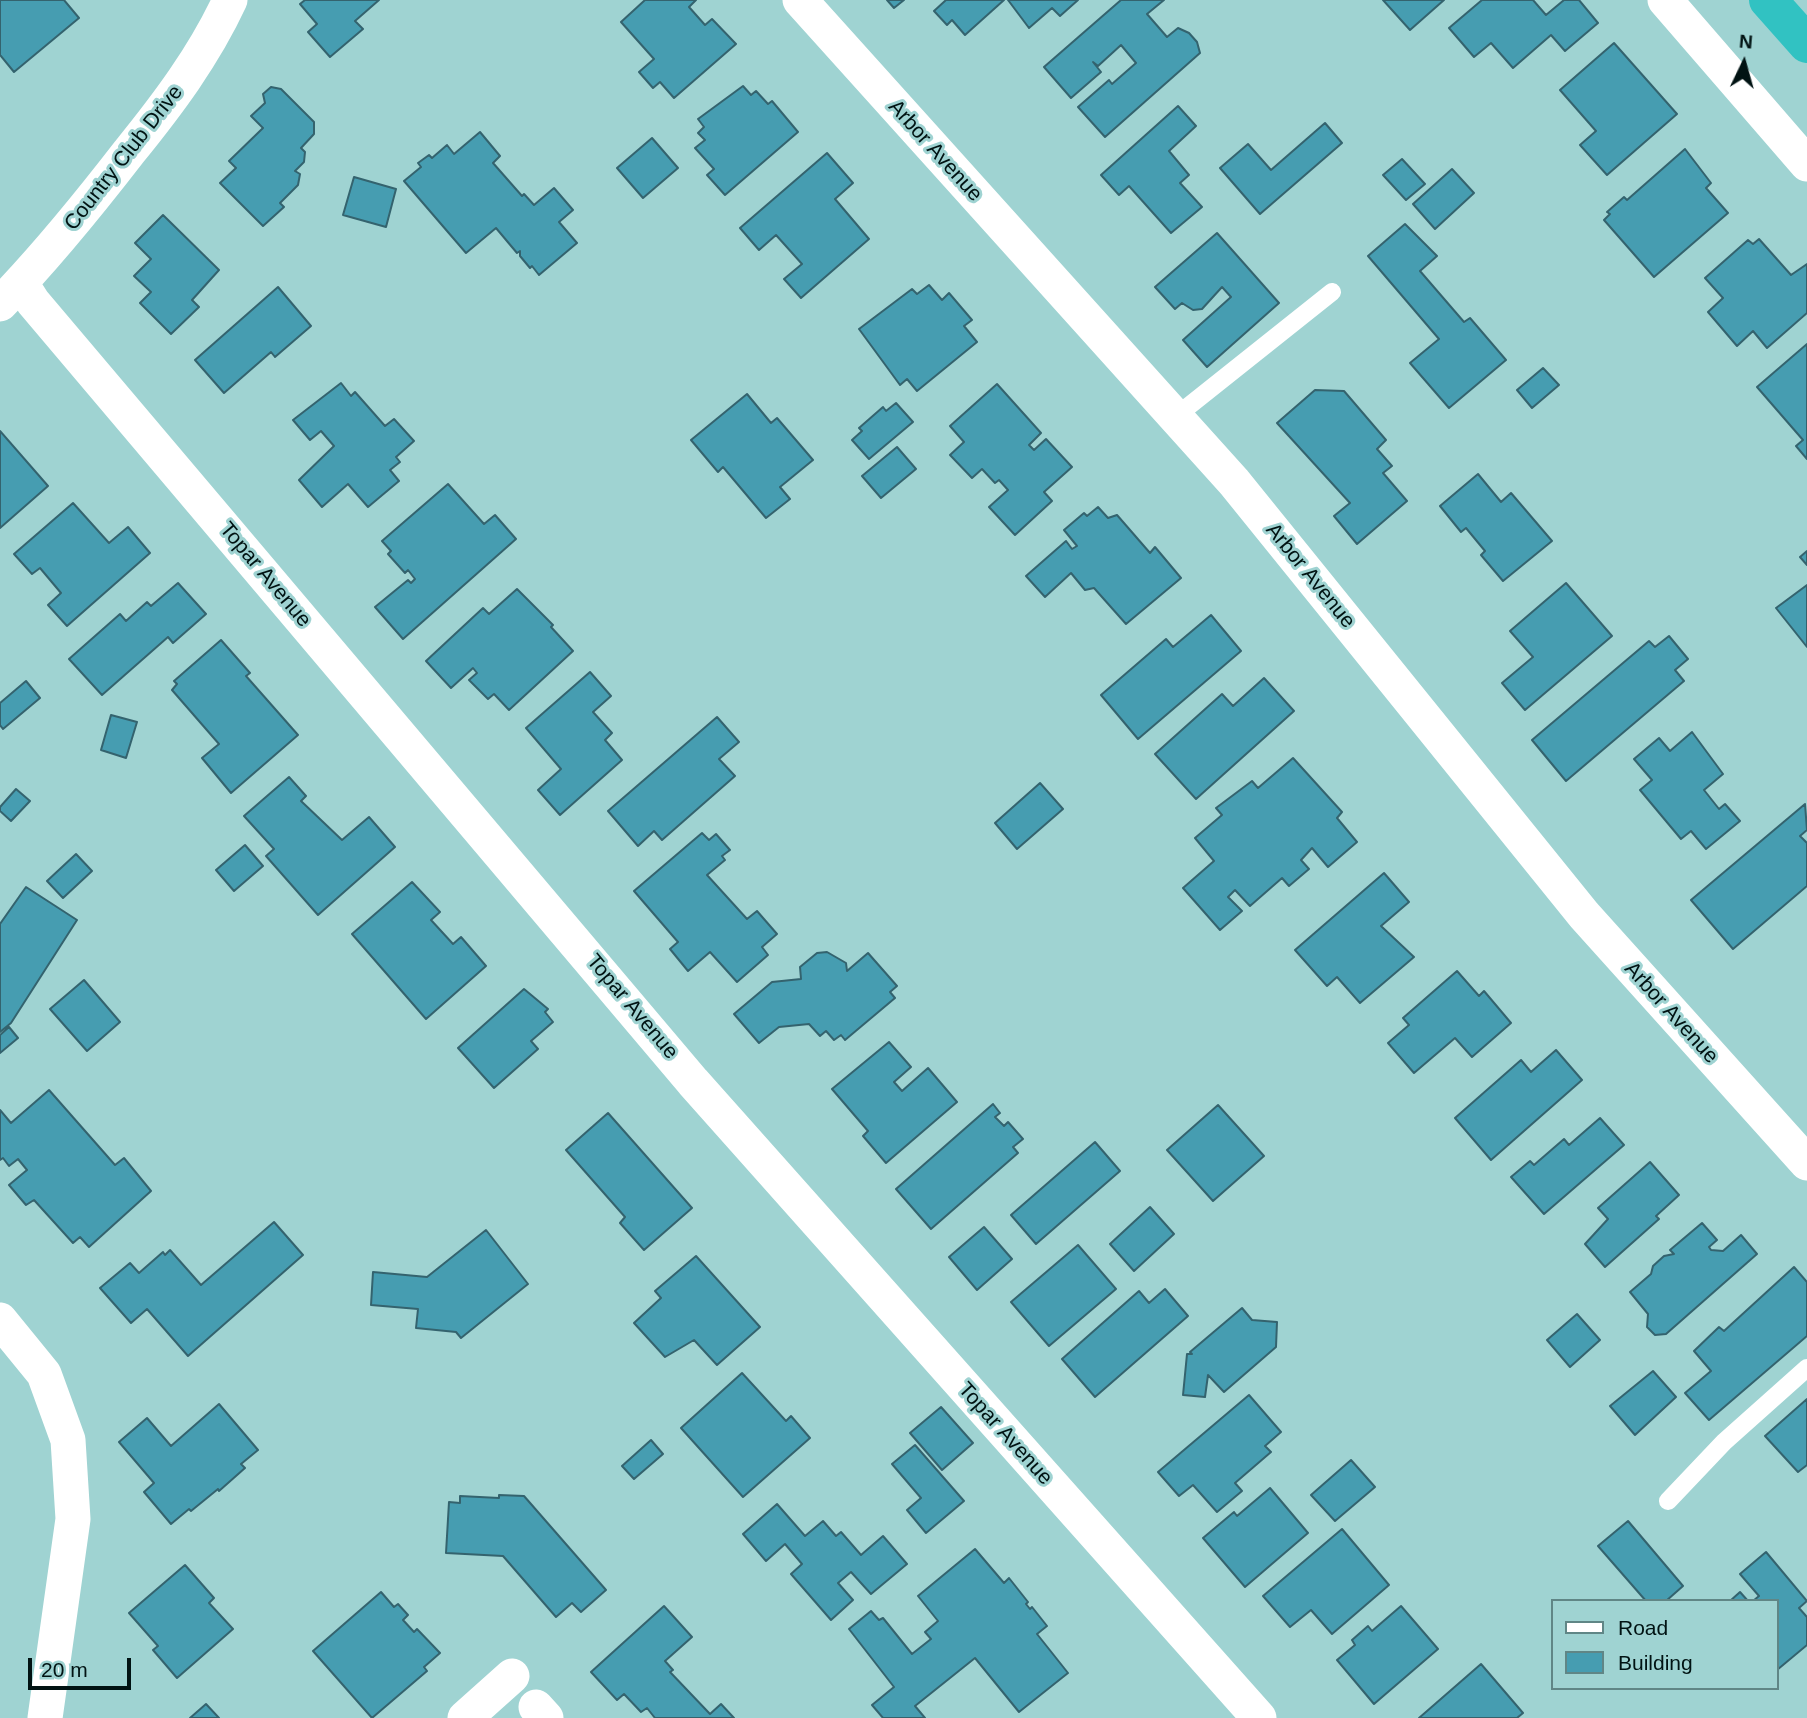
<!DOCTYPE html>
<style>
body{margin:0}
#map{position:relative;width:1807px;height:1718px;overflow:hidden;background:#9fd3d2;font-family:Helvetica,sans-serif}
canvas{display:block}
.legend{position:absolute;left:1551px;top:1599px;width:228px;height:91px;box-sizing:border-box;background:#9fd3d2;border:2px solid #608686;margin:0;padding:9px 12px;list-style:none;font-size:21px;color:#011313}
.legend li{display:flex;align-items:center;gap:14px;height:35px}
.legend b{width:35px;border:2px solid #608686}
.north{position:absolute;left:1709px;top:28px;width:70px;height:70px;-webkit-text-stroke:5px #9fd3d2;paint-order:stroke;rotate:5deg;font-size:19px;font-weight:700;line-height:28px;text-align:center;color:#011313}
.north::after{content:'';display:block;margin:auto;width:24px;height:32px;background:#011313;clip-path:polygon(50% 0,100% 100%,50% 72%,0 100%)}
.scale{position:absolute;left:28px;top:1658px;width:103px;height:32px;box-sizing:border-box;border:4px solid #011313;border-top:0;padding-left:9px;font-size:21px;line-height:24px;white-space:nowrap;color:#011313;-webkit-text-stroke:5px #9fd3d2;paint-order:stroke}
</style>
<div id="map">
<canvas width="1807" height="1718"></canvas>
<ul class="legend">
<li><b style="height:9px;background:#fff"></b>Road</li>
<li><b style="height:19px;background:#469db1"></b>Building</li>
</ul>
<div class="north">N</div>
<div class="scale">20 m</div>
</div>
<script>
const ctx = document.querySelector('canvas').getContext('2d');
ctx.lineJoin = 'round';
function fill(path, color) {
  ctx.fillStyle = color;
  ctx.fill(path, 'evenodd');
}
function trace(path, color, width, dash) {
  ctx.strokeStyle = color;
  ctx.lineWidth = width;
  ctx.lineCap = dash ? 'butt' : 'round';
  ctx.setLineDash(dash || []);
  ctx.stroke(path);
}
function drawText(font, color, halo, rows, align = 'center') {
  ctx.font = font + ' Helvetica,sans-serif';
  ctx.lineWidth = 6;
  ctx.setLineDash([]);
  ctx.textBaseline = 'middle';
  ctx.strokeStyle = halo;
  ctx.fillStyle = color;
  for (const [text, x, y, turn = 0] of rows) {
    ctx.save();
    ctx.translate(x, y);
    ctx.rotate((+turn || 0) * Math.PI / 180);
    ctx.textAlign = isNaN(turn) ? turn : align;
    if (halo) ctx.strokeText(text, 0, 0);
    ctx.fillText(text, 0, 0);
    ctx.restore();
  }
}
const building = new Path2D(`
 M0,0H64L79,18L14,72L0,55Z
 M305,0H379L355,21L363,29L330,57L308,32L317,24L300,4Z
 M645,0H696L689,7L705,25L712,19L736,44L674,98L660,82L653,88L639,72L654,59L621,22Z
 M887,0H904L894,8Z
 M946,0H1004L965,35L952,20L947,25L934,11Z
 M1008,0H1078L1060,16L1052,8L1029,28Z
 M1121,0H1164L1147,14L1167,37L1178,28L1189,33L1197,42L1200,53L1105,137L1078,107L1109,80L1112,84L1136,63L1121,45L1098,66L1093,62L1101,72L1071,98L1044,67Z
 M1383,0H1444L1410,30Z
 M1482,0H1533L1546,15L1564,0H1579L1598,23L1565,51L1551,35L1513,68L1491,43L1474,57L1449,28Z
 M1614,43L1677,114L1607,175L1580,145L1596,131L1560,90Z
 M743,86L751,95L756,91L768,104L772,101L798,132L725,195L707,175L714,169L695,148L705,140L698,133L704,127L698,119Z
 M271,87L281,89L314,122V134L301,148L305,152L304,162L295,171L300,174L298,185L280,203L284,207L263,226L220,183L236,168L229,161L263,128L251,116L265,103L263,94Z
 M1178,106L1196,126L1169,151L1189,175L1180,183L1202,207L1171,233L1129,186L1119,195L1101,175Z
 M1325,123L1342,143L1260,214L1220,168L1248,144L1271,170Z
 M480,132L500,156L493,163L522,196L524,194L534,205L554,188L573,210L559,222L577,243L539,275L532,266L530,268L520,256V251L517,253L496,228L466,253L404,181L421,167L418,163L429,155L432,158L447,145L454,154Z
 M652,138L678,168L643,198L617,168Z
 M1685,149L1711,183L1706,188L1728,213L1654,277L1604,220L1610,214L1607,212L1624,197L1627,200Z
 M827,153L853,183L835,199L869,239L801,298L784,279L802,264L776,235L759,250L740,228Z
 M1402,159L1425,184L1406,200L1383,175Z
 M1452,169L1474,193L1435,229L1413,204Z
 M354,177L396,189L386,227L343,215Z
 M163,215L219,270L192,300L199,307L171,334L140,303L151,292L134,276L151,259L135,243Z
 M1405,224L1437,256L1420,271L1464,322L1470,318L1506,360L1449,408L1410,363L1439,339L1368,256Z
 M1217,233L1279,303L1207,367L1183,340L1231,297L1222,287L1202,309L1193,310L1182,303L1175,309L1155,287Z
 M1759,239L1791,275L1807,264V313L1767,348L1753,331L1737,346L1708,312L1723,298L1705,278L1748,240L1753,244Z
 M929,285L942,300L949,293L972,320L964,326L977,342L917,391L907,379L900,385L859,329L912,289L917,294Z
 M278,287L311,326L275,357L271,352L224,393L195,360Z
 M1807,344V459L1796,446L1803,440L1757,387Z
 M1543,368L1559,385L1532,408L1517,390Z
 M341,383L351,396L355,392L385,426L394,419L414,441L396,457L400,462L390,470L399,481L368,507L348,484L322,507L299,480L334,446L321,431L310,440L293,420Z
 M997,384L1041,433L1029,445L1034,450L1046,439L1072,467L1044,492L1052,501L1015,535L989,507L1008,490L999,480L995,483L982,469L972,478L950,455L964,442L950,426Z
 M1315,390L1344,391L1386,440L1377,449L1392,466L1383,473L1407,501L1357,544L1334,516L1350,503L1277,423Z
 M747,394L771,423L777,418L813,460L780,487L790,499L766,518L723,467L718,472L691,440Z
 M896,403L913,422L869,459L852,440L862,431L859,428L883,407L886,411Z
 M0,431L48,486L0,528Z
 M897,447L916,469L881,498L862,476Z
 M1478,474L1501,502L1511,493L1552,541L1503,581L1481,555L1485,551L1466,528L1461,532L1440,506Z
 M448,484L484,524L495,515L516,539L403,639L375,607L408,580L411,583L415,579L408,570L405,573L388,554L391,551L382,541Z
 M73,503L109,543L128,527L150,553L67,626L48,605L61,593L40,568L32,574L14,554Z
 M1098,507L1108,518L1117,515L1150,553L1155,547L1181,578L1126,624L1094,588L1085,590L1071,573L1045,597L1026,576L1066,541L1072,549L1077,546L1064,530L1084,513L1087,516Z
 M1807,551V565L1800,557Z
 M178,583L206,614L173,643L168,637L102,695L69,659L120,614L126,621L147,602L151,606Z
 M1566,583L1612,636L1525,710L1502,683L1533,657L1510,631Z
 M1807,585V647L1776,608Z
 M517,589L553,625L551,627L573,651L509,710L494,694L488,699L469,680L477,673L473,668L451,688L426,661L483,608L489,614Z
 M1211,615L1241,651L1138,739L1101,695L1166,639L1173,647Z
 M1669,636L1688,659L1675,670L1684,681L1566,781L1532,740L1649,641L1655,647Z
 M221,640L250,673L246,676L298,735L231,793L202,758L219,744L172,690L177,684L174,681Z
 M590,672L611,696L593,712L612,733L605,740L622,760L560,815L538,790L561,769L526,728Z
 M1264,678L1294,711L1196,799L1155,754L1222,694L1233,706Z
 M26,681L40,698L3,729L0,725V703Z
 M111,715L137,722L126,758L101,750Z
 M717,717L739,742L719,759L735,776L662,840L654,831L638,846L608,811Z
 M1692,732L1723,774L1704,790L1719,809L1725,804L1740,821L1706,849L1691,831L1681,839L1640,790L1652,780L1634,759L1659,738L1670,751Z
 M1293,758L1342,812L1337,818L1357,842L1328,867L1312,848L1301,860L1309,869L1289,886L1282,878L1250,906L1235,890L1228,897L1242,911L1220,930L1183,888L1214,861L1195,838L1222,815L1216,808L1252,781L1258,788Z
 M289,777L306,796L301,801L342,840L369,817L395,847L318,915L266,856L274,849L244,816Z
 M1040,783L1063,809L1017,849L995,823Z
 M16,789L30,801L11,821L0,811V807Z
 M1805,804L1807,830L1800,836L1807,843V886L1733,949L1691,900Z
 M702,833L709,840L716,834L730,850L722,856L725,860L707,875L747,919L757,911L777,934L762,947L768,955L737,982L710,952L688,971L670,949L678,942L634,891Z
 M245,845L263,866L234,891L216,870Z
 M76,854L92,871L63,898L47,881Z
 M1384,873L1409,902L1381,926L1414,957L1360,1003L1337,977L1327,986L1295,950Z
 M412,882L440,912L431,920L453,944L461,937L486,966L426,1019L352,934Z
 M26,887L77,920L11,1023L0,1032V924Z
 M827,952L846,963L847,971L868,953L897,986L890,992L895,998L845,1040L841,1035L834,1040L826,1031L820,1036L809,1024L779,1027L759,1043L734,1014L772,982L801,979L800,967L817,953Z
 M1457,971L1479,996L1484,991L1511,1023L1472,1057L1455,1038L1414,1073L1388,1043L1409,1025L1403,1018Z
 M84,980L120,1022L87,1051L50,1009Z
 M524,989L548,1009L545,1012L553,1022L531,1041L538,1049L494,1088L458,1048Z
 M9,1027L18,1038L0,1053V1035Z
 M889,1042L911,1067L894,1082L902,1091L928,1068L957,1102L886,1163L863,1136L868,1131L832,1089Z
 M1556,1050L1582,1080L1491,1160L1455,1118L1521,1060L1531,1072Z
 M49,1090L115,1165L124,1158L151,1191L89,1247L80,1237L73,1243L34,1200L26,1205L9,1185L27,1170L18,1159L9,1166L3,1158L0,1160V1110L11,1123Z
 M993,1104L1000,1113L995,1117L1004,1126L1008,1122L1023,1139L1013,1147L1018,1153L931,1229L896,1189Z
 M1218,1105L1264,1156L1213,1201L1167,1150Z
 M608,1113L692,1208L644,1250L620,1223L625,1217L566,1150Z
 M1600,1118L1624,1145L1544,1214L1511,1177L1530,1161L1534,1165L1564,1139L1569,1145Z
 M1095,1142L1120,1171L1036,1244L1011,1215Z
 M1650,1162L1679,1195L1656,1216L1659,1219L1605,1267L1585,1244L1608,1219L1598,1208Z
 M1150,1207L1174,1234L1134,1271L1110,1244Z
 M274,1222L303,1255L188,1356L147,1309L131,1323L100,1288L130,1263L139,1273L163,1252L165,1255L170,1250L201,1285Z
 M1702,1223L1717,1240L1709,1247L1711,1250L1723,1251L1741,1235L1757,1254L1666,1334L1655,1335L1647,1327L1648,1314L1630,1292L1651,1274L1653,1266L1664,1256L1674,1254L1670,1250Z
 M984,1227L1012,1259L977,1290L949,1257Z
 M486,1230L528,1284L461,1338L456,1332L416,1328L418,1309L371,1305L373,1272L427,1277Z
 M1078,1245L1116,1289L1049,1346L1011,1302Z
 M696,1256L760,1327L717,1365L694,1340L665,1357L634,1323L661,1298L655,1291Z
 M1794,1267L1807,1282V1336L1709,1420L1685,1393L1711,1371L1694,1351L1719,1327L1724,1331Z
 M1165,1289L1188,1316L1095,1397L1062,1359L1139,1291L1149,1303Z
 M1242,1308L1252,1320L1277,1322L1276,1347L1224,1392L1208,1375L1205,1397L1183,1395L1187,1354H1192L1190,1352Z
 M1577,1314L1600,1340L1570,1367L1547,1340Z
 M1653,1371L1676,1397L1635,1435L1610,1406Z
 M742,1373L786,1421L791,1416L810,1438L743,1497L681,1428Z
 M1249,1395L1281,1432L1265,1446L1271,1452L1235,1483L1242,1491L1217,1512L1193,1485L1179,1496L1158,1472Z
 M1807,1399V1465L1798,1472L1765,1436Z
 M219,1404L258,1450L241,1464L245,1468L219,1491L218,1489L191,1511L189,1509L171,1524L144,1492L154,1483L119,1442L147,1418L171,1446Z
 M941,1407L973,1443L942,1470L910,1433Z
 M651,1440L663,1454L634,1479L622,1466Z
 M915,1445L964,1501L926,1533L907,1510L921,1498L892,1464Z
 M1351,1460L1375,1487L1335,1521L1311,1495Z
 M1270,1488L1308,1533L1245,1587L1203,1538L1234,1512L1237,1516Z
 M499,1495L524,1496L606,1590L581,1612L572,1603L556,1617L503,1556L446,1553L449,1502L460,1503V1496L499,1498Z
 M777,1504L805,1536L823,1521L836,1536L841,1532L861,1555L883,1536L907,1564L871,1594L851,1572L838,1583L853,1600L831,1620L791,1574L802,1564L785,1544L766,1561L743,1534Z
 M1628,1521L1683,1586L1666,1601H1646L1598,1546Z
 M1342,1529L1389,1585L1332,1634L1311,1610L1290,1627L1263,1596Z
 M975,1549L1004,1583L1009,1578L1028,1602L1026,1604L1030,1609L1032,1607L1047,1626L1037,1634L1068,1673L1019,1712L975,1658L915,1706L925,1718H883L872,1705L894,1687L849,1629L871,1611L879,1620L883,1618L912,1654L931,1639L925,1632L938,1621L918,1596Z
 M1766,1552L1807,1601L1799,1608L1807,1617V1645L1777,1670V1601H1753L1759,1596L1740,1574Z
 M185,1565L214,1598L209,1603L233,1629L177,1678L153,1650L158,1646L129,1613Z
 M381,1592L394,1607L398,1604L408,1615L403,1620L414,1632L417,1629L440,1653L424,1667L427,1671L372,1718L313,1651Z
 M1740,1592L1748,1601H1730Z
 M664,1606L692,1637L665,1661L673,1670L670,1672L710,1714L721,1704L734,1718H655L647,1708L641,1712L624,1694L617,1700L591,1672Z
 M1401,1606L1438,1649L1374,1704L1337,1660L1355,1645L1352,1640L1368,1626L1372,1631Z
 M1481,1664L1523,1713L1517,1718H1419Z
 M206,1704L219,1718H190Z`);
fill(building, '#469db1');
trace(building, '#34636e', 2);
trace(new Path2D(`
 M1175,417L1332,292
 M1668,1501L1724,1442L1807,1368`), '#fff', 18);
trace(new Path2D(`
 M800,0L1234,482L1584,915L1807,1163
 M1665,0L1807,164
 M21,283L33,302L693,1082L1259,1718
 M0,304C47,256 88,205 129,152C168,104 204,56 230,0
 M0,1320L44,1374L68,1440L73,1519L45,1718
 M536,1707L546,1718
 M465,1718L512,1676`), '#fff', 35);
trace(new Path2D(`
 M1768,0L1807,44`), '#31c2c2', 38);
drawText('21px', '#011313', '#9fd3d2', [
 ["Arbor Avenue",935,151,48],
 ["Country Club Drive",124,158,-52],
 ["Topar Avenue",265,575,50],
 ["Arbor Avenue",1310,576,51],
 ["Topar Avenue",632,1007,50],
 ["Arbor Avenue",1671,1013,48],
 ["Topar Avenue",1005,1434,48]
]);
</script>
